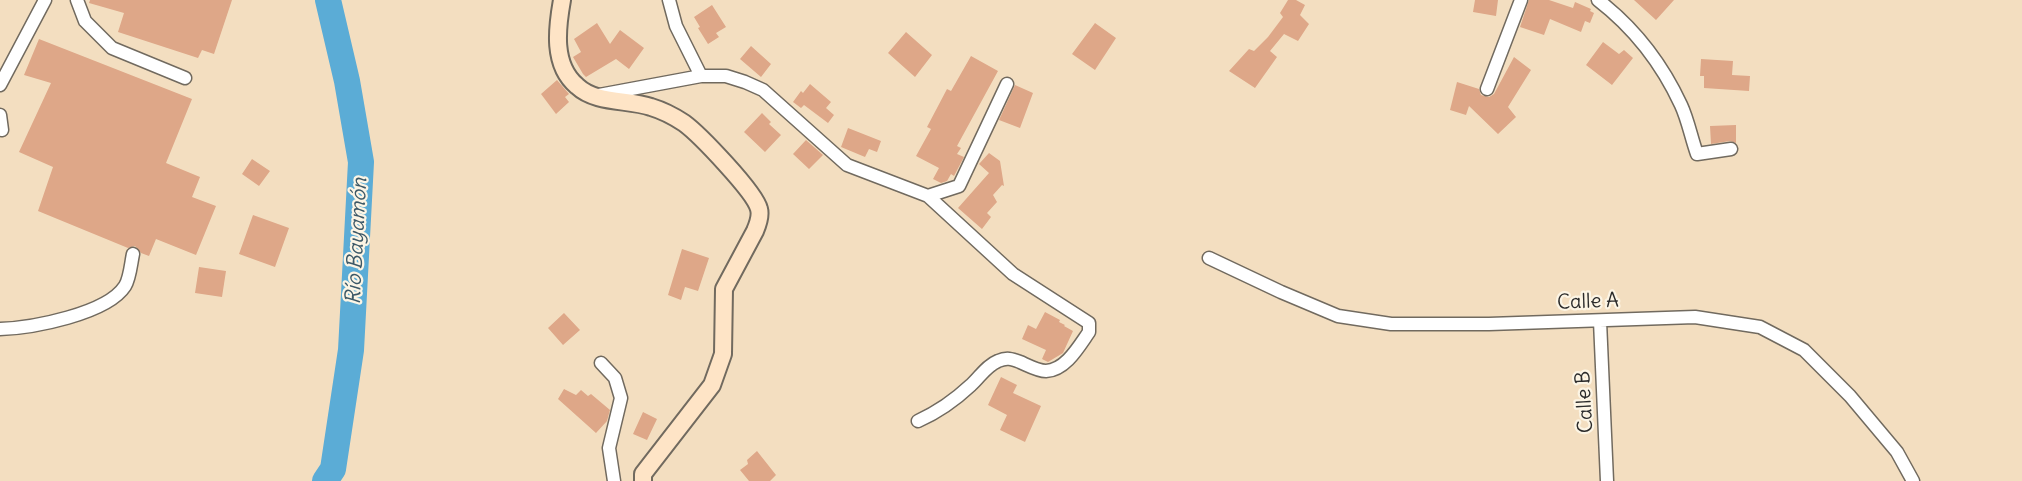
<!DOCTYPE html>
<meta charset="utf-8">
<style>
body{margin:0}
canvas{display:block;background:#f3dec0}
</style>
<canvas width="2022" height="481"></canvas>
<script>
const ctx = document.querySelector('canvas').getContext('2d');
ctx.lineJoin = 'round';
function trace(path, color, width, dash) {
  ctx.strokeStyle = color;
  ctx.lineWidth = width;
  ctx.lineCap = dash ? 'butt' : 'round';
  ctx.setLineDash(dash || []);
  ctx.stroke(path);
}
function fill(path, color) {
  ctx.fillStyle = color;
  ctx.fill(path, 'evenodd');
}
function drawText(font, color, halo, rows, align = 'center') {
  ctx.font = font + ' Delius,sans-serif';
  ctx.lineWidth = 4.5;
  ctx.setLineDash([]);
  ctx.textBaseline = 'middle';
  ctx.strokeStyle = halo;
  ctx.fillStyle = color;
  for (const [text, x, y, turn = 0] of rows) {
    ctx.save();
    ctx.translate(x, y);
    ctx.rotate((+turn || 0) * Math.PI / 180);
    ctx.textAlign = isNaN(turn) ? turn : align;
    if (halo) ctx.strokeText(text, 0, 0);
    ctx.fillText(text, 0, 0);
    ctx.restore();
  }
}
trace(new Path2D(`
 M325,481L333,469L351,350L361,162L347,81L328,0`), '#5bacd6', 26);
fill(new Path2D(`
 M90,0H232L214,54L202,50L198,58L118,32L124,13L89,3Z
 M1288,0H1296L1305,5L1300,15L1309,24L1298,41L1284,34L1270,51L1277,57L1255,88L1229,71L1249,49L1254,51L1268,37L1283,17L1280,13Z
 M1475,0H1498L1496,16L1473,12Z
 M1529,0H1549L1573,8L1575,2L1591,9L1590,11L1594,13L1590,23L1585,21L1581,32L1550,19L1544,35L1520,27Z
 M1634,0H1674L1656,20Z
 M712,5L726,27L716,33L719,37L708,44L698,28L700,27L694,17Z
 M597,23L610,44L620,30L644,48L629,69L616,59L586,77L583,74L573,57L581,52L574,39Z
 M1095,23L1116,38L1095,70L1072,54Z
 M906,32L932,55L915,77L888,53Z
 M39,39L192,99L166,163L200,177L192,197L216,206L196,255L156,239L149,256L141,253L135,246L128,248L38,211L53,167L19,152L51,83L24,75Z
 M1603,42L1619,54L1624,50L1633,58L1612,85L1586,65Z
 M751,46L771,64L761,77L740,59Z
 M971,56L998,71L957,146L961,148L957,154L964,157L954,176L951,174L947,181L941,183L933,179L939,168L916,156L931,129L927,127L947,89L951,91Z
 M1514,57L1531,70L1508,107L1516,117L1498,134L1469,106L1466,115L1450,110L1457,82L1479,89L1481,95L1489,97L1494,94Z
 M1701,59L1733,61L1732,75L1750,76L1749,91L1704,88V76H1700Z
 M557,80L569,94L565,97L569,102L556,114L541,94Z
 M810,84L831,102L826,108L834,115L828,123L804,105L801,108L793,102L801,91L803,93Z
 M1015,85L1033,93L1020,128L999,120Z
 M762,113L771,122L769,124L781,135L765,152L744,132Z
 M1736,125V143L1730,141L1711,144L1710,126Z
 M848,128L881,141L877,152L869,149L865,157L841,147Z
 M806,140L823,155L809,169L793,154Z
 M989,153L1000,161L1004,186L1002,185L993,195L997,202L987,213L991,217L982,229L958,208L989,173L979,164Z
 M252,159L270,171L259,186L242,174Z
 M253,215L289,228L275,267L239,254Z
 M682,249L709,258L698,291L685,287L681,300L668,295Z
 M199,267L226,271L222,297L195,293Z
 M1045,312L1060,320L1059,322L1065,325L1064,326L1073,331L1063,353L1048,362L1042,359L1046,350L1022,339L1028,325L1036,329Z
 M564,313L580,330L563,345L548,328Z
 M1001,377L1017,385L1013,393L1041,406L1025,442L1000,430L1007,415L988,405Z
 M564,389L576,395L581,390L588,396L591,394L610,410L607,421L596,433L558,399Z
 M643,412L657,419L647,440L633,434Z
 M757,451L776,475L770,481H749L740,470L748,464L747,460Z`), '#dea788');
const street = new Path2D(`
 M77,0L85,21L112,48L185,78
 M669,0L676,26L701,76
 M1598,0C1633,27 1662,64 1681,105C1688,120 1691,137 1697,154L1731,149
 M0,85L45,0
 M1487,89L1521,0
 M599,95L701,76H726L745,82L763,90L847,165L928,196L1013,274L1089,323V332C1079,346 1066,370 1046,371C1038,371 1027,365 1020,362C1012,359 1007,357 998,361C986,366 980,377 971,385C955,400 938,412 918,421
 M0,115L2,130
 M928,196L959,186L1007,84
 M1209,258L1281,292L1338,316L1391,324H1489L1695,317L1760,327L1804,350L1850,396L1897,452L1913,481
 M1600,321L1607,481
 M0,329C32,328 107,314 125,286C130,278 131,263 133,254
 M601,363L615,378L621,398L609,448L614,481`);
const secondary = new Path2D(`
 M562,0C557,28 552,65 577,86C596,104 628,99 651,107C661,110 675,117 684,123C699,134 755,192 759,209C761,216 758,224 755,231L724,289L723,354L712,385L643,474V481`);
trace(street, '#716a5f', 15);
trace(secondary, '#716a5f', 20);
trace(street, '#fff', 12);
trace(secondary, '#fee4c6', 16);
drawText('20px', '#2b2b2b', '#fcf5e5', [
 ["Calle A",1588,302,-2],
 ["Calle B",1585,402,-93]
]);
drawText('italic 21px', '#3c5867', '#fcf5e5', [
 ["Río Bayamón",357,241,-87]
]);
</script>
